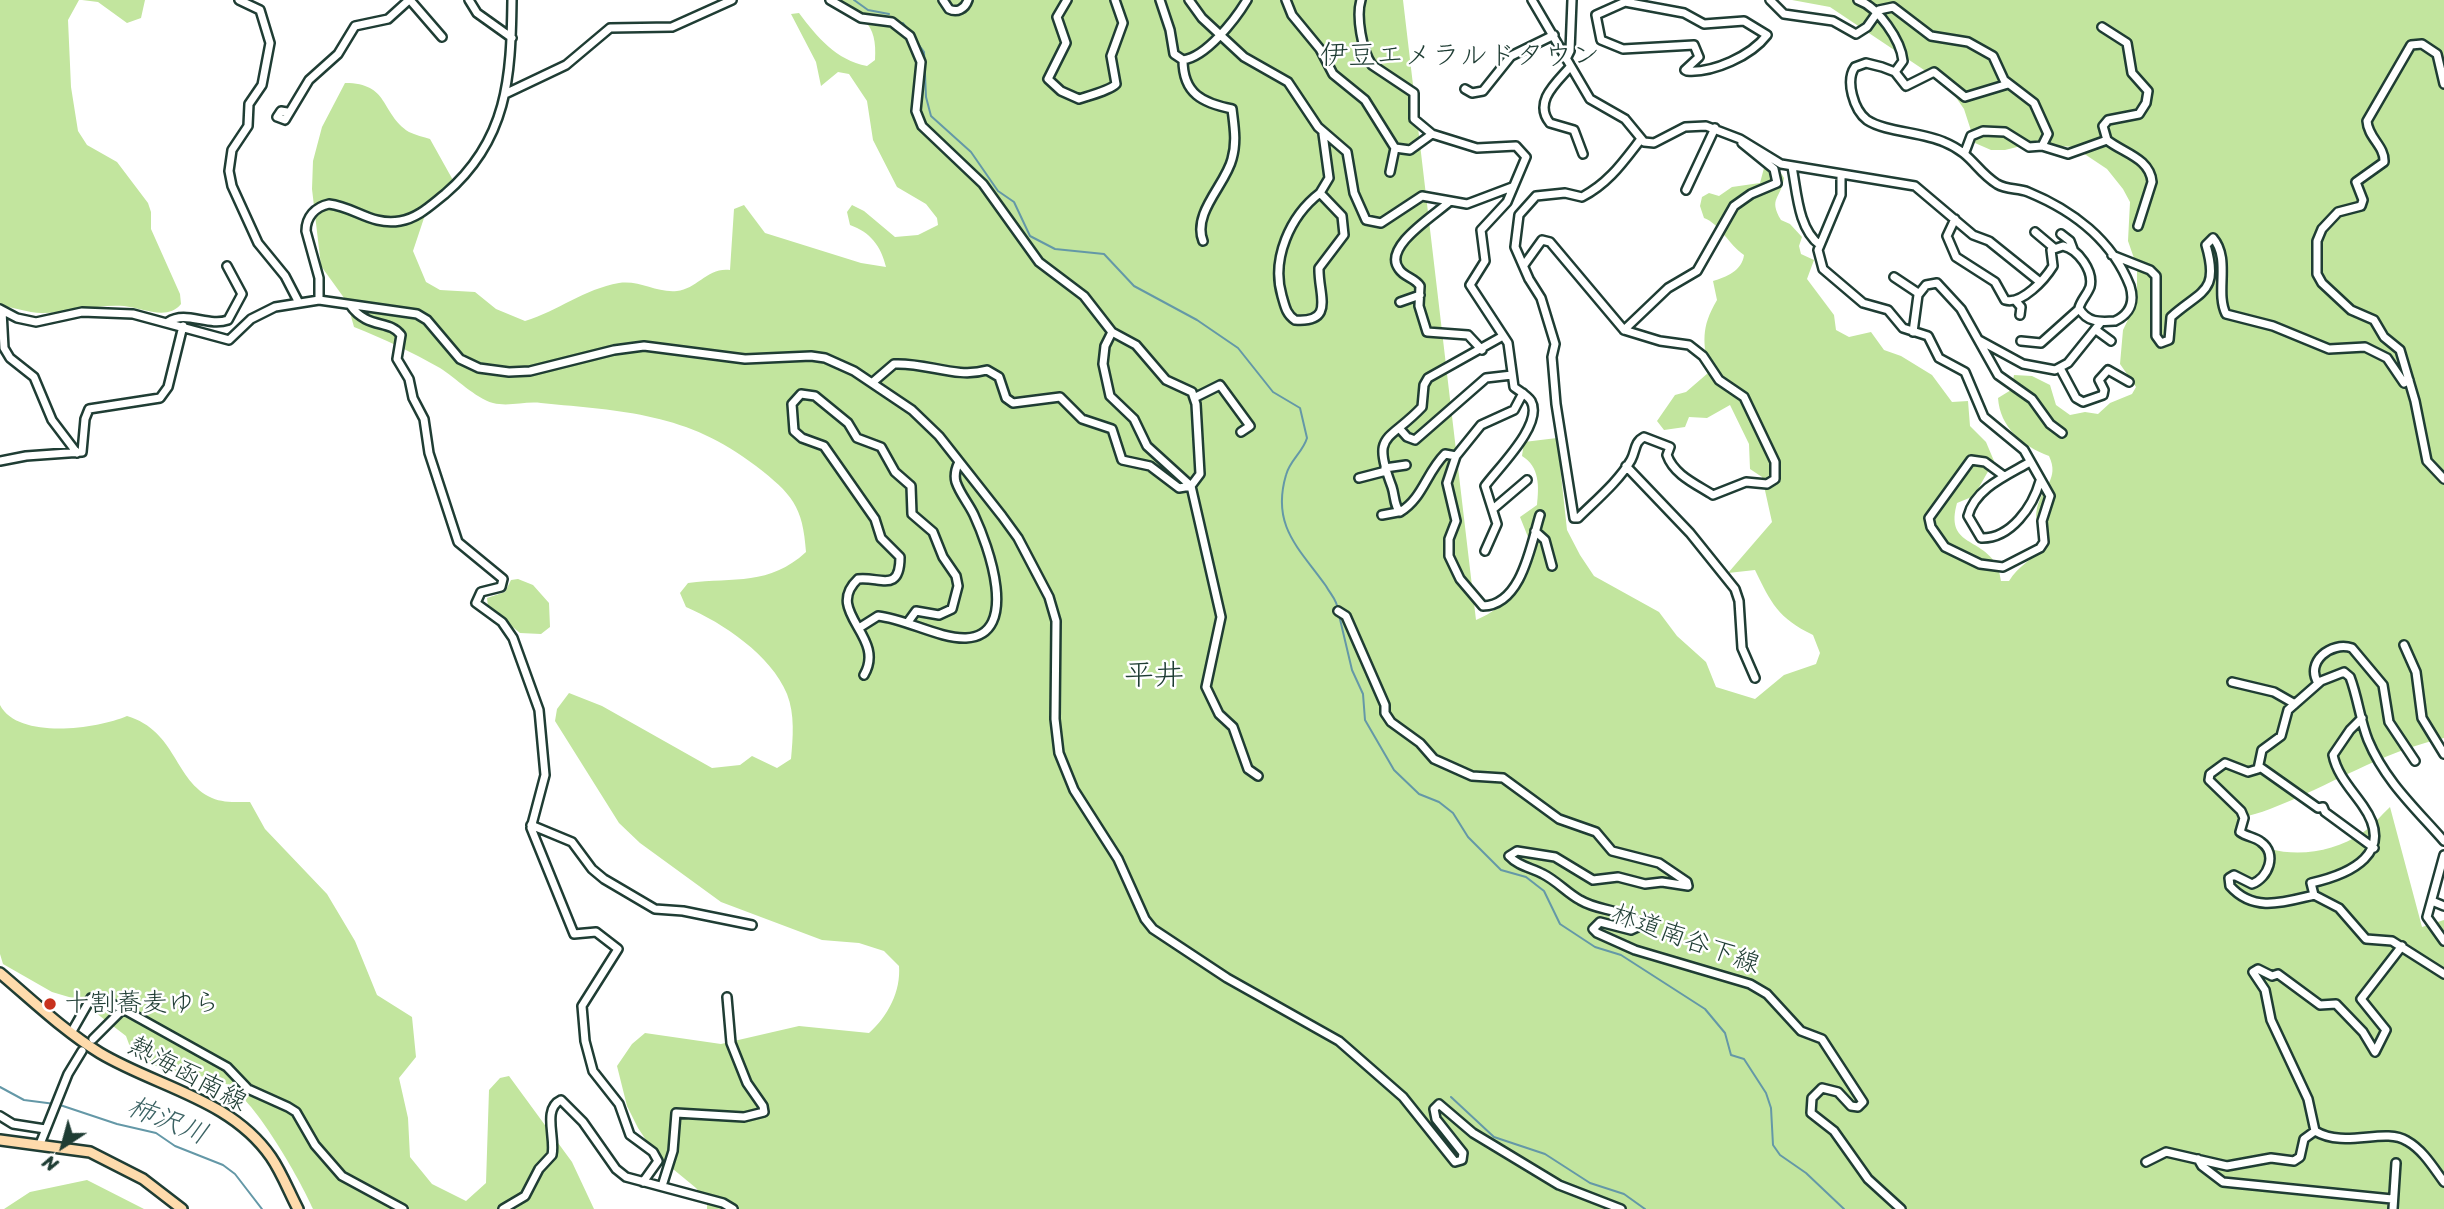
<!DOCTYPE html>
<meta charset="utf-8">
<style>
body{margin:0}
#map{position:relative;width:2444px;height:1209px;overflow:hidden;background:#fff;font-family:Sriracha,sans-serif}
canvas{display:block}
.north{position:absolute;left:28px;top:1111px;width:70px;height:70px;-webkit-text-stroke:5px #fff;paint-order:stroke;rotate:216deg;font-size:19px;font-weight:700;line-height:28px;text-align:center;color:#1f3d34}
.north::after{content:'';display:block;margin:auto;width:24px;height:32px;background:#1f3d34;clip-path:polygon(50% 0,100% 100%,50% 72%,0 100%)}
</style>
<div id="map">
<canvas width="2444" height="1209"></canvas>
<div class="north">N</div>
</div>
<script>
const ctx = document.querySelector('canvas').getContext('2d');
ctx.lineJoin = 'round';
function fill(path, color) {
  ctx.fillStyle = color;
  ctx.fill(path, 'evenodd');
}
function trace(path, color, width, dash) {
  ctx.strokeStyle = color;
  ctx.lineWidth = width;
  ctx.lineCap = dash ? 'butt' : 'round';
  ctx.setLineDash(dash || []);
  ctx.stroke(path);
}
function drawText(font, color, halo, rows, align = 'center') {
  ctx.font = font + ' Sriracha,"Klee One",sans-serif';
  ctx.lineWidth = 5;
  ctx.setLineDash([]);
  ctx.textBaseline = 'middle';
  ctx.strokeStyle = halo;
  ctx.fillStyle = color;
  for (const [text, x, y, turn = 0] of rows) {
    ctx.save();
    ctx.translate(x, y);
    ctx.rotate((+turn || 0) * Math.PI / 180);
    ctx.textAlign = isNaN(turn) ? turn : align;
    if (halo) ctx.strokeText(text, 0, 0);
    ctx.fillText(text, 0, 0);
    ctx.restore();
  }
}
fill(new Path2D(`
 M0,0H79L68,20L71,87L78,131L87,145L117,162L148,203L151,212V229L180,294L181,304C168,321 142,308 124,306C96,304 70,313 42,313C28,313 10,306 0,306Z
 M82,0H145L141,18L127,23L98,2Z
 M831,0H1403L1476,620C1509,606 1521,585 1534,552L1520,517L1537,505C1539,487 1540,467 1522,456L1524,442L1557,438L1567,530L1580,555L1594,576L1659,612L1677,636L1706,662L1716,687L1755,699L1784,675L1816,664L1820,653L1813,635C1778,618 1771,603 1755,570L1728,573L1772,522L1762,477L1750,469L1749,444L1730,405L1707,418L1689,417L1685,427L1664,430L1657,421L1675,395L1686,392L1708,373C1704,341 1700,329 1717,300L1713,281C1726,277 1742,271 1744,255C1728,244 1720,224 1704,218L1700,206L1702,197L1709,193L1719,196L1732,187L1760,183L1764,168L1776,165L1784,178C1781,199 1768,198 1781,220L1790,224L1802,237L1799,246L1801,254L1814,260L1807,279L1834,315L1836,330L1849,337L1871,332L1884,350L1901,356L1932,375L1952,402L1968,401L1970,426L1986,442L1994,461L1974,496L1957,503C1945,546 1980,537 1996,564C1999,568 2000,576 2001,581H2009C2018,566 2033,559 2045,546C2039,534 2034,522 2037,508C2042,487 2060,479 2049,456C2022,446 2000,427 1998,398L2011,390L2014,375L2032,376L2050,385L2056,405L2070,415L2085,412L2098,414L2110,403L2132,394L2136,387L2120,364L2123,330L2137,301V267L2128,241L2130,202L2123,189L2107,169L2074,147L2029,144L2005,150H1991L1975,143L1964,109L1948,86L1830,7L1792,0H2444V738C2381,752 2330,786 2270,809C2260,813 2250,815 2240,818L2244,838C2280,860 2328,856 2362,833C2373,826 2381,815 2390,807L2422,927L2444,920V1209H707V1202L696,1188L656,1155L638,1128L627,1106L617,1066L632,1044L645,1033L721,1044L799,1026L869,1033C888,1016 901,991 899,966L884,951L859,943L822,940L721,902L640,843L619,823L555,721L557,709L569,693L602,706L712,768L740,765L752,756L777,768L791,759C793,738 795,714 787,694C771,655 723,623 686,607L680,593L688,583C735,577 769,586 806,552C803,506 792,494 756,466C688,413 623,411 541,403C525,401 509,407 493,403C475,398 456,378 440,368C412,352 384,339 354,327L347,302L321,266L312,189L313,161L322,127L345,83C390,83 380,113 409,132C415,135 424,137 430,139L454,182L427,209L413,251L426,282L440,290L475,292L496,309L525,321C558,311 584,289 619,283C640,280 656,293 677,291C697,289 708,267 730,270L734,209L744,205L765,233L861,263L886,267C881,246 870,232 850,225L847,212L852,205L864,211L895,237L918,235L938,225L937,218L926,204L897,187L873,140L867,101L849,74L838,72L821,86L816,62L791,14L799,13C817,37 836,60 867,66L875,60C878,22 861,15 831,0Z
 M518,579L533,585L549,603L550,627L541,634L520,633L488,607L487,598L505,592L511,580Z
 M0,705C18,740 97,729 127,716C177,731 174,781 212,798C223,803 238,802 250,802L265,829L327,894L355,941L377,995L412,1017L416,1057L399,1078L408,1118L410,1157L432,1184L466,1201L486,1183L489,1090L500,1078L509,1076L572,1162L594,1209H313C301,1181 252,1094 224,1083C190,1070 169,1076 133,1055L126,1036L79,1000L52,992L3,964L0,954Z
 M87,1180L144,1209H4L30,1192Z`), '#c2e59e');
trace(new Path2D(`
 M854,0L868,10L889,14
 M903,23L924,52L926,97L931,116L971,152L998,191L1014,202L1030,236L1055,249L1104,254L1134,286L1197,320L1238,348L1273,392L1300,408L1307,438C1303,452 1290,460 1286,475C1271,526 1299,548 1326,586C1331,595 1337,600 1338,610
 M1339,615L1352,670L1363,694L1365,720L1394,770L1419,794L1439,802L1453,813L1468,837L1501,870L1526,877L1544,891L1560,924L1595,947L1621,955L1705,1009L1725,1033L1731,1055L1744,1059L1766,1093L1771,1108L1773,1145L1780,1155L1806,1173L1844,1209
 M0,1087L24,1100L55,1104
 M1451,1097L1494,1137L1545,1154L1590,1183L1624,1194L1645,1209
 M60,1105L117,1124L156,1133L175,1146L223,1165L235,1174L262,1209`), '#6498a7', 2);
const minor = new Path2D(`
 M239,0L260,10L270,43L262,85L249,104L248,126L232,150L229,171L232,186L258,243L285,276L299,303
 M410,0L442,37
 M469,0L477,13L512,38
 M830,0L861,18L892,22L910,36L921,62L916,111L922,126L983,184L1039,262L1084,296L1112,332L1136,345L1166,380L1192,392L1196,404L1200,474L1191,486L1179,488L1150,466L1122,460L1112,429L1082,419L1060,397L1013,403L1006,398L999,377L987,370C956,379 926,362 894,364L873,382
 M943,0L949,9C957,13 965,9 968,0
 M1067,0L1057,17L1066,43L1048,79L1061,91L1079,99C1088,96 1111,90 1116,84L1111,56L1123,23L1115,0
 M1160,0L1170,30L1174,54L1183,60
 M1189,0L1202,18L1244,57L1288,82L1318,127L1347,152L1354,193L1366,220L1381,223L1422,196L1467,204L1512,187
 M1286,0L1292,15L1320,49L1333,74L1365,100L1395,148L1410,150L1432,134
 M1361,0C1356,16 1362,51 1372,65L1414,93V119L1432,134L1477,148L1516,146L1526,157L1507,202L1481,230L1485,261L1470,285L1508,343L1514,387C1519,391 1527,395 1531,401C1544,424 1498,468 1485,486L1497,524L1485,551
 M1532,0L1590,99L1625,119L1644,142L1654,143L1685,127L1706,126L1740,139L1781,164L1915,186L1973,235L1989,241L2040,282
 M1770,0L1784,14L1833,21L1856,34L1867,27L1879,10L1893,7L1931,36L1968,42L1993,56L2004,80L2034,103L2048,134L2042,146
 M1858,0C1878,7 1901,40 1903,61L1895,72
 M1625,2L1684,13L1704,24L1744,21L1767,35C1751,56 1713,73 1687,71L1685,70L1699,57L1694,45L1623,49L1601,40L1596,15Z
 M2102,27L2127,43L2132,73L2148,91L2146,103L2139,114L2108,120L2103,126L2107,140C2123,153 2150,158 2152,182L2138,226
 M1566,59L1570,51L1572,0
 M1183,60C1183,94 1203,103 1232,109C1234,126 1237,142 1232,159C1226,184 1192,213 1203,241
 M1183,60C1206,57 1235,20 1247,0
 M1570,67C1556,83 1533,102 1550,123L1574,130L1583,154
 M2444,84L2437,54L2422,44L2411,45L2367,121C2368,138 2385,146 2384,162L2356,182L2363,200L2361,206L2338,212L2322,229L2317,241V274L2322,283L2351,310L2374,320L2384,337L2400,350L2415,401L2427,461L2444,479
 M1465,89L1472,93L1483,91L1511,56L1554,35
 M505,94L566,65L610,28L672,27L732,0
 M287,112L281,111L277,117L285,120L309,80L338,54L355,26L388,19L409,0
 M1965,152L1971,136L1983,131L2005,132L2029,147L2042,146L2068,154L2107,140
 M1792,167C1797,192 1798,229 1820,245
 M1390,172L1395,148
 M1841,174V195L1818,250L1823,269L1863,303L1888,310L1903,328L1928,336L1939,358L1965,372L1984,417L2024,450L2050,496L2042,521L2044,542L2040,548L2003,567L1980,564L1945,547L1931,527L1929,518L1971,460L1985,462L2004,476
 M1686,190L1715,128
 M1320,193L1342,216L1344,235L1319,268C1318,294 1336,323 1295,320C1286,314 1285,306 1282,296C1271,259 1290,216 1320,193Z
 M1320,193L1329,178L1323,134
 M1449,202C1435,215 1382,247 1399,269C1404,277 1415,278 1420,286L1419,306L1427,332L1468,335L1482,350
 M1955,219L1947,236L1956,257L1995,282L2005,300C2022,305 2045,279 2053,266L2051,250L2063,246C2078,249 2094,271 2090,287C2087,295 2081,300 2079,308C2087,323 2100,322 2115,321C2130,314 2135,302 2130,286C2112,240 2072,210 2028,192C2018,188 2007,190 1997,184C1975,170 1973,154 1944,142C1922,132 1885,132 1867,120C1854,110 1845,81 1855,67L1866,63L1882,67L1895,72L1906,86L1934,72L1965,97L2008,84
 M2035,232L2054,248
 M2061,234L2070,241L2073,249
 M2112,255L2150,270L2156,276V336L2161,343L2169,340L2171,317C2201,290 2220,293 2206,245L2213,238C2231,259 2215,292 2226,314L2273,326L2329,349L2365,347L2387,358L2404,383L2409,380
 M1524,265L1542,240L1550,242L1624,330L1660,341L1689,345L1703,356L1719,380L1744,397L1775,462V479L1767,484L1746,482L1713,495C1696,484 1674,475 1667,455L1670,447L1644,437C1634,442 1636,451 1631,460C1619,481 1595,501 1578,518H1574L1556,404L1552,357L1555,344L1541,298L1529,279L1515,247L1519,215L1536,196L1565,193L1582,197C1609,183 1623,162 1641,139
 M1894,277L1918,293
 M319,300L417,314L427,320L460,359L479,368L509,372L530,371L614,350L644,346L745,359L811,356L825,358L854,371L912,410L939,436L1002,516L1018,538L1049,597L1056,621L1055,719L1059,753L1074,790L1118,859L1145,919L1153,929L1227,978L1339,1041L1403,1097L1455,1162L1462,1160L1463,1153L1436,1119L1434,1109L1439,1104L1473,1133L1559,1185L1621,1209
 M2015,300L2021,307L2020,315
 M1400,302L1420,295
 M350,305C368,330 389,319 401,335L397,359L409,379L413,398L424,419L429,453L458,542L503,579L501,587L481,592L476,603L502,622L513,638L539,710L545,775L531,828L574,934L596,932L618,949L582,1006L585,1041L593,1071L619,1104L630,1135L653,1152L658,1161L643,1182
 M0,309L17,318L36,322L82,312L133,314L229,340L251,319L275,307L319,300V278L306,231C306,217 315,207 329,204C355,207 372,226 400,221C418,218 431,205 445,194C508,140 511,77 512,0
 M2,311L4,348L10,358L34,377L52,420L77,453
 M168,322C186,310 208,327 228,320L242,294L227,266
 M1624,330L1668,288L1697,271L1734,206L1751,194L1777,183L1774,169L1742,143
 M2096,330L2111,341
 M1112,332L1105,346L1103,364L1110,396L1134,419L1147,446L1191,486L1221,617L1206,687L1219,714L1233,727L1248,769L1258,776
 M1913,332L1918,295L1926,285L1937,283L1961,309L1998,375L2032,399L2050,424L2062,433
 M1503,336L1428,378L1424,385L1422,407C1388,443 1371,432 1392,487C1395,496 1394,506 1400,512C1423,498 1426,473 1445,454L1456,456L1447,483L1456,521L1449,539V556L1460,579L1483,606C1522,605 1531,544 1540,515
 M1979,340L2023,364L2055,370L2068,363L2101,322
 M2021,341L2041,343L2079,309
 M2060,368L2076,398L2083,402L2103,395L2104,390L2099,380L2108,370L2129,382
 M1194,398L1220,385L1250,426L1241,432
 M1399,428L1407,437L1415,440L1486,378L1512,375
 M1456,456L1481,425L1514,410L1523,393
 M0,461L26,456L82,452L85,419L89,409L160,398L168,387L183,326
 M2030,462C2008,475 1975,488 1968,516L1981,538C2011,539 2033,506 2040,481
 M1626,466L1690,533L1735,589L1739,601L1742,648L1755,678
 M1385,468L1406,465
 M1359,478L1386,471
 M1493,509L1527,480
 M1382,515L1398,512
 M1535,531L1545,540L1552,566
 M1338,611L1346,616L1385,705V713L1391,722L1420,743L1434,759L1472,776L1503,778L1559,819L1596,832L1612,851L1659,863L1687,882L1688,886L1662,882L1645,884L1618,877L1593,880L1555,857L1517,851L1509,856C1518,866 1532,868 1543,874C1557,881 1567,893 1580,900C1600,912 1619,907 1642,925L1631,930L1600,922L1593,929L1597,933L1635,950L1750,984L1767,994L1801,1031L1822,1039L1863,1102L1858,1107L1851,1106L1838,1092L1822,1088L1812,1098L1811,1113L1834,1131L1868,1179L1901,1209
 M859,628L878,616C906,619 940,639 966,638C1021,635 988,545 974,515C969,504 960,494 956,482C954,475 956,468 959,462
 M2404,645L2416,672L2422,718L2444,754
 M864,675C887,636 823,612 858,579C879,576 900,594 900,557L881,538L875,519L824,446L802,438L794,431L792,404L801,394L815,396L848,423L857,438L881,447L895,472L911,486L912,514L933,532L943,557L956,576L958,586L952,609L939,615L916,611L908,622
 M2232,682L2274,692L2295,704
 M2318,683C2305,662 2331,641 2352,648L2383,685L2389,722L2415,761
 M2362,718L2350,730L2333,755C2337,775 2352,790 2363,806C2396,853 2351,874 2311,883L2314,895L2339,908L2366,939L2392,941L2444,974
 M2260,767L2318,808L2323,807L2325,812L2374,848
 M531,825L572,842L592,869L604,879L655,909L683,911L752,925
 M2444,855L2427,917L2444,941
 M2314,895C2284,902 2254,913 2230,886L2229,878L2234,875L2252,884C2268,878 2278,854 2261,842C2255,837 2247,837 2240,832L2244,818L2241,811L2209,780L2210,774L2225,763L2248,772L2258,769L2262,750L2281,736L2288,710L2321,681L2344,672L2350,677C2358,698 2360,720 2368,740C2385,781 2416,809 2444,841
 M2432,901L2444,906
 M2402,946L2361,999L2386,1030L2375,1052L2363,1032L2336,1004L2320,1005L2278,974L2272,976L2258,969L2253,972L2265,990L2271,1020L2308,1099L2315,1131C2345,1149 2384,1127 2407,1141C2423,1150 2433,1167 2444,1182
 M71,1033L91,998H99L123,1009
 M93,1039L123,1009L227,1067L248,1089L288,1107L296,1112L315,1145L342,1176L403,1209
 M0,1116L13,1124L45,1129
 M40,1144L68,1074L82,1051
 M2198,1159L2202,1166L2223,1182L2392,1199
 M2146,1162L2166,1152L2227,1166L2271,1158L2294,1161L2300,1157L2304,1139L2315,1131
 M662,1186L673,1151L676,1113L744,1117L764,1112L763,1106L747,1083L731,1043L727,997
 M503,1209L525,1196L539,1169L552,1155C556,1138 542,1109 561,1100L583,1122L616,1169L626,1177L723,1203L733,1209
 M2393,1209L2396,1163`);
const major = new Path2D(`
 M0,973C32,1000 64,1031 100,1053C157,1087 231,1099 271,1157C282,1173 289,1192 298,1209
 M0,1140L90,1152L143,1179L182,1209`);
trace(minor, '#1f3d34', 12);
trace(major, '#1f3d34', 14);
trace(minor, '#fff', 7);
trace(major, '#fedbac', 9);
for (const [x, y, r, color] of [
 [50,1004,7,"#c8321e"]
]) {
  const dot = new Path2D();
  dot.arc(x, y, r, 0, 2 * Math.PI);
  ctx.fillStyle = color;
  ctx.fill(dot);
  trace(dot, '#fff', 2.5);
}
drawText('26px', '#1f3d34', '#fff', [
 ["林道南谷下線",1685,940,20],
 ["熱海函南線",187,1075,28]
]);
drawText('26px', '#1f3d34', '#fff', [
 ["十割蕎麦ゆら",64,1004]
], 'left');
drawText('28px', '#1f3d34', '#fff', [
 ["伊豆エメラルドタウン",1460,57]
]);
drawText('italic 28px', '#3c6364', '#fff', [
 ["柿沢川",167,1122,22]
]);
drawText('30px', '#1f3d34', '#fff', [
 ["平井",1154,677]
]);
</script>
